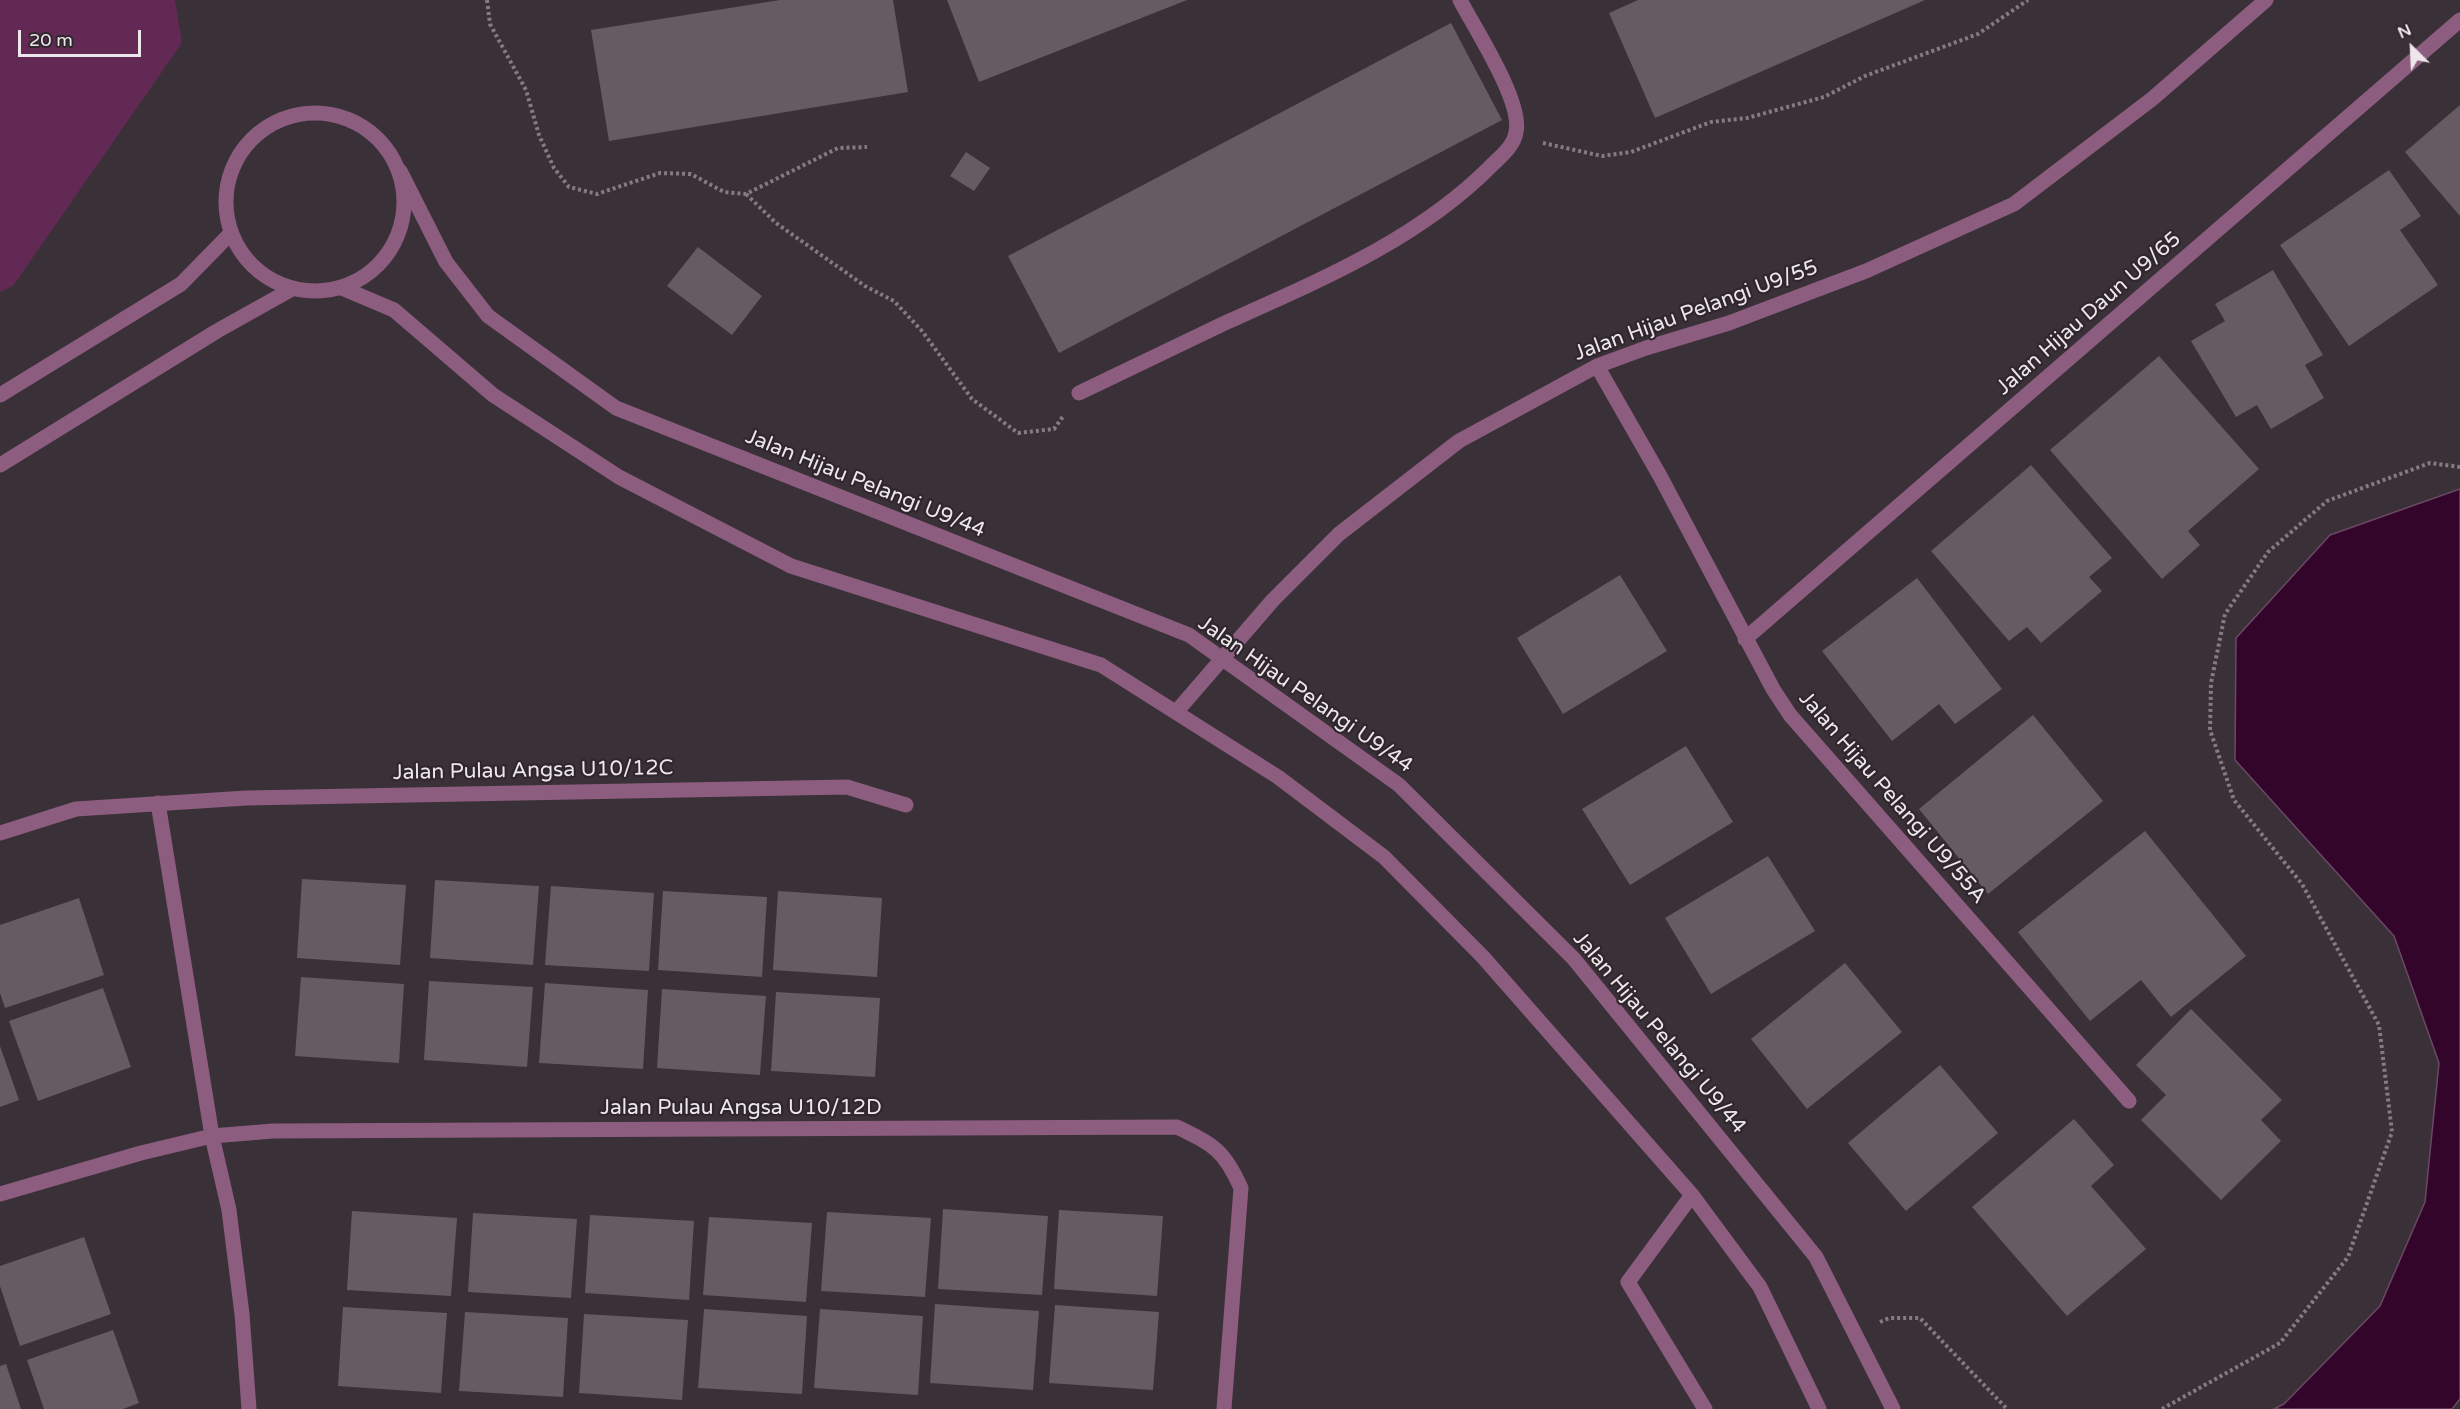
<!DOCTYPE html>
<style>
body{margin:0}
#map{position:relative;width:2460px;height:1409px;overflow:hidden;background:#3a3037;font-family:"Varela Round",sans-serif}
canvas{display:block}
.north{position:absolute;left:2382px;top:18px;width:60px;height:60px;-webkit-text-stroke:4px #30262d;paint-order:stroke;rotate:336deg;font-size:16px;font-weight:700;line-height:24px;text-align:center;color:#ede7eb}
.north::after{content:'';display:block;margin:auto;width:21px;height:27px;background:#ede7eb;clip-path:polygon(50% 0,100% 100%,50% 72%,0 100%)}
.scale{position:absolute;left:18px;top:30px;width:123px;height:27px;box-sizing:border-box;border:3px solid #ede7eb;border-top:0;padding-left:8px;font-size:18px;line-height:21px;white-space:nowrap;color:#ede7eb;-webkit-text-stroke:4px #30262d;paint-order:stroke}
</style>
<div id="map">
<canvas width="2460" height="1409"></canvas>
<div class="north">N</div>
<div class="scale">20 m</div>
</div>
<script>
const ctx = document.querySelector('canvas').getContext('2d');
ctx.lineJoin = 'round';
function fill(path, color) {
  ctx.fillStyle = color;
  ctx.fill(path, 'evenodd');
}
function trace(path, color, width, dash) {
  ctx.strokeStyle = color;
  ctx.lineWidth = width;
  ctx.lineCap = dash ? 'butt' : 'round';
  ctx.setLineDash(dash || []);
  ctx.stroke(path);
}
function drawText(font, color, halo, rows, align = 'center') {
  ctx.font = font + ' "Varela Round",sans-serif';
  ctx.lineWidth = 4.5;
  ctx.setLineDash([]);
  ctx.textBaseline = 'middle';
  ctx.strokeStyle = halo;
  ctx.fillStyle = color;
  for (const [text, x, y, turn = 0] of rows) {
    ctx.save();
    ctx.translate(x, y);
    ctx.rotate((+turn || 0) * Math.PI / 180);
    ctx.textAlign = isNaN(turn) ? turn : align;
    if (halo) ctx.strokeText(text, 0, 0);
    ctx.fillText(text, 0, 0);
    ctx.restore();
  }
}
fill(new Path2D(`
 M0,0H175L182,43L13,286L0,292Z`), '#612954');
const water = new Path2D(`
 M2460,489V1399L2452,1409H2274L2284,1404L2380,1306L2425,1202L2439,1063L2394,936L2235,760L2236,638L2330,535Z`);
fill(water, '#33052b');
trace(water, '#6b4965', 1.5);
fill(new Path2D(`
 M780,0H893L908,92L609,141L591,30Z
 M947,0H1187L979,82Z
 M1638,0H1925L1655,118L1609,13Z
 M1451,23L1502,120L1059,353L1008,256Z
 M2460,105V216L2405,152Z
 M966,152L990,168L974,191L950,176Z
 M2389,170L2421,216L2400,230L2438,285L2349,346L2280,245Z
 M698,247L762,296L732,335L667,286Z
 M2273,270L2323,355L2305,365L2324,398L2271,429L2257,405L2236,417L2191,341L2225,321L2215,304Z
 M2159,356L2259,469L2188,531L2200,545L2162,579L2050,450Z
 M2031,465L2112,558L2089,577L2102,591L2041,643L2027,627L2009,641L1931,551Z
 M1620,575L1667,651L1563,714L1517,638Z
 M1917,578L2002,689L1955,724L1939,704L1892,741L1822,651Z
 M2033,715L2103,801L1988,894L1919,809Z
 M1686,746L1733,822L1630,885L1582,809Z
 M2145,831L2246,956L2171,1017L2141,980L2090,1021L2018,932Z
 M1768,856L1815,931L1711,994L1665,918Z
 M302,879L406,885L400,965L297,958Z
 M435,880L539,886L533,965L430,958Z
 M551,886L654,893L649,971L545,965Z
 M663,891L767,897L762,977L658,970Z
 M778,891L882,898L877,977L773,970Z
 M79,898L104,975L5,1008L0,993V925Z
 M1845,963L1902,1032L1807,1109L1751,1039Z
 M301,977L404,984L399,1063L295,1056Z
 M429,981L533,987L527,1067L424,1060Z
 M545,983L648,990L643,1069L539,1063Z
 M103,988L131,1067L38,1101L9,1021Z
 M662,989L766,996L760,1075L657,1068Z
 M776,992L880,998L875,1077L771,1071Z
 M2191,1009L2282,1100L2261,1120L2281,1141L2221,1200L2141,1120L2166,1095L2136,1065Z
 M0,1046L19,1100L0,1107Z
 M1940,1065L1998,1133L1906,1211L1848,1143Z
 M2074,1119L2114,1165L2091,1186L2146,1249L2067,1316L1972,1207Z
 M943,1209L1048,1216L1042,1295L938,1289Z
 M1059,1210L1163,1216L1157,1296L1054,1289Z
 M352,1211L457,1218L451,1296L347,1290Z
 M827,1212L931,1218L925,1297L821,1291Z
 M473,1213L577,1219L571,1298L468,1292Z
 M590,1215L694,1221L689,1300L585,1293Z
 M709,1217L812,1223L806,1302L703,1295Z
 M84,1237L111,1314L20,1346L0,1286V1266Z
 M935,1304L1039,1311L1033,1390L930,1383Z
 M1055,1305L1159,1312L1153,1390L1049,1383Z
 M343,1307L447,1313L441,1393L338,1386Z
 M704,1309L807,1316L802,1394L698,1388Z
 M820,1309L923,1316L918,1395L814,1388Z
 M465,1312L568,1318L563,1397L459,1391Z
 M584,1314L688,1320L682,1400L579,1393Z
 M113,1330L139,1403L123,1409H44L27,1360Z
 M6,1364L21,1409H0V1366Z`), '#675b63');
trace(new Path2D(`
 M487,0L490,24L526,90L539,135L554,168L569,187L597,194L660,173L691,174L724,192L746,194L838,148L867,147
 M1543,143L1602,156L1631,152L1711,122L1747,118L1824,97L1865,76L1978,34L2028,0
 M746,194L776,223L865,286L894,301L922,331L972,399L1018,433L1054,429L1064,415
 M1880,1322L1889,1318H1920L2007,1409
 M2162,1409L2280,1343L2348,1257L2392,1132L2379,1025L2302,884L2234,800L2210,730L2211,683L2225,614L2268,552L2327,501L2430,463L2460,467`), '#857c82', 4, [3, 3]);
trace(new Path2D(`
 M226 202a89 89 0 1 1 178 0a89 89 0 1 1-178 0Z
 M400,171L446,262L488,316L616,408L1189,635L1399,785L1574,959L1816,1257L1893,1409
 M342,288L394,310L493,395L619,477L791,566L1101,665L1278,777L1384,857L1483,957L1692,1195L1760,1287L1819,1409
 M1597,366L1660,476L1773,689L1790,715L2129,1101
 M1079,393C1129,369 1178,345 1227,322C1321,280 1419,239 1492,165C1501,156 1514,146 1516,132C1523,102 1475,29 1460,0
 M0,395L181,284L231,233
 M0,465L217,331L292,289
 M1745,639L2460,20
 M1177,711L1273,600L1339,534L1459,441L1597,366L1646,348L1729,323L1866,271L2014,204L2152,99L2266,0
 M158,803L212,1136L229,1210L242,1314L249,1409
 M0,833L76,809L246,798L847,787L906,805
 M0,1194L141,1153L212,1136L273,1131L1177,1127C1214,1145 1224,1150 1241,1188L1224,1409
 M1692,1195L1628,1282L1705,1409`), '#8c5d7f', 15);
drawText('21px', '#ede7eb', '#30262d', [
 ["Jalan Hijau Pelangi U9/55",1696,311,-20],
 ["Jalan Hijau Daun U9/65",2089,314,-41],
 ["Jalan Hijau Pelangi U9/44",865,484,22],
 ["Jalan Hijau Pelangi U9/44",1305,695,35],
 ["Jalan Pulau Angsa U10/12C",533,771,-1],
 ["Jalan Hijau Pelangi U9/55A",1892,798,49],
 ["Jalan Hijau Pelangi U9/44",1659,1033,50],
 ["Jalan Pulau Angsa U10/12D",741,1108]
]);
</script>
